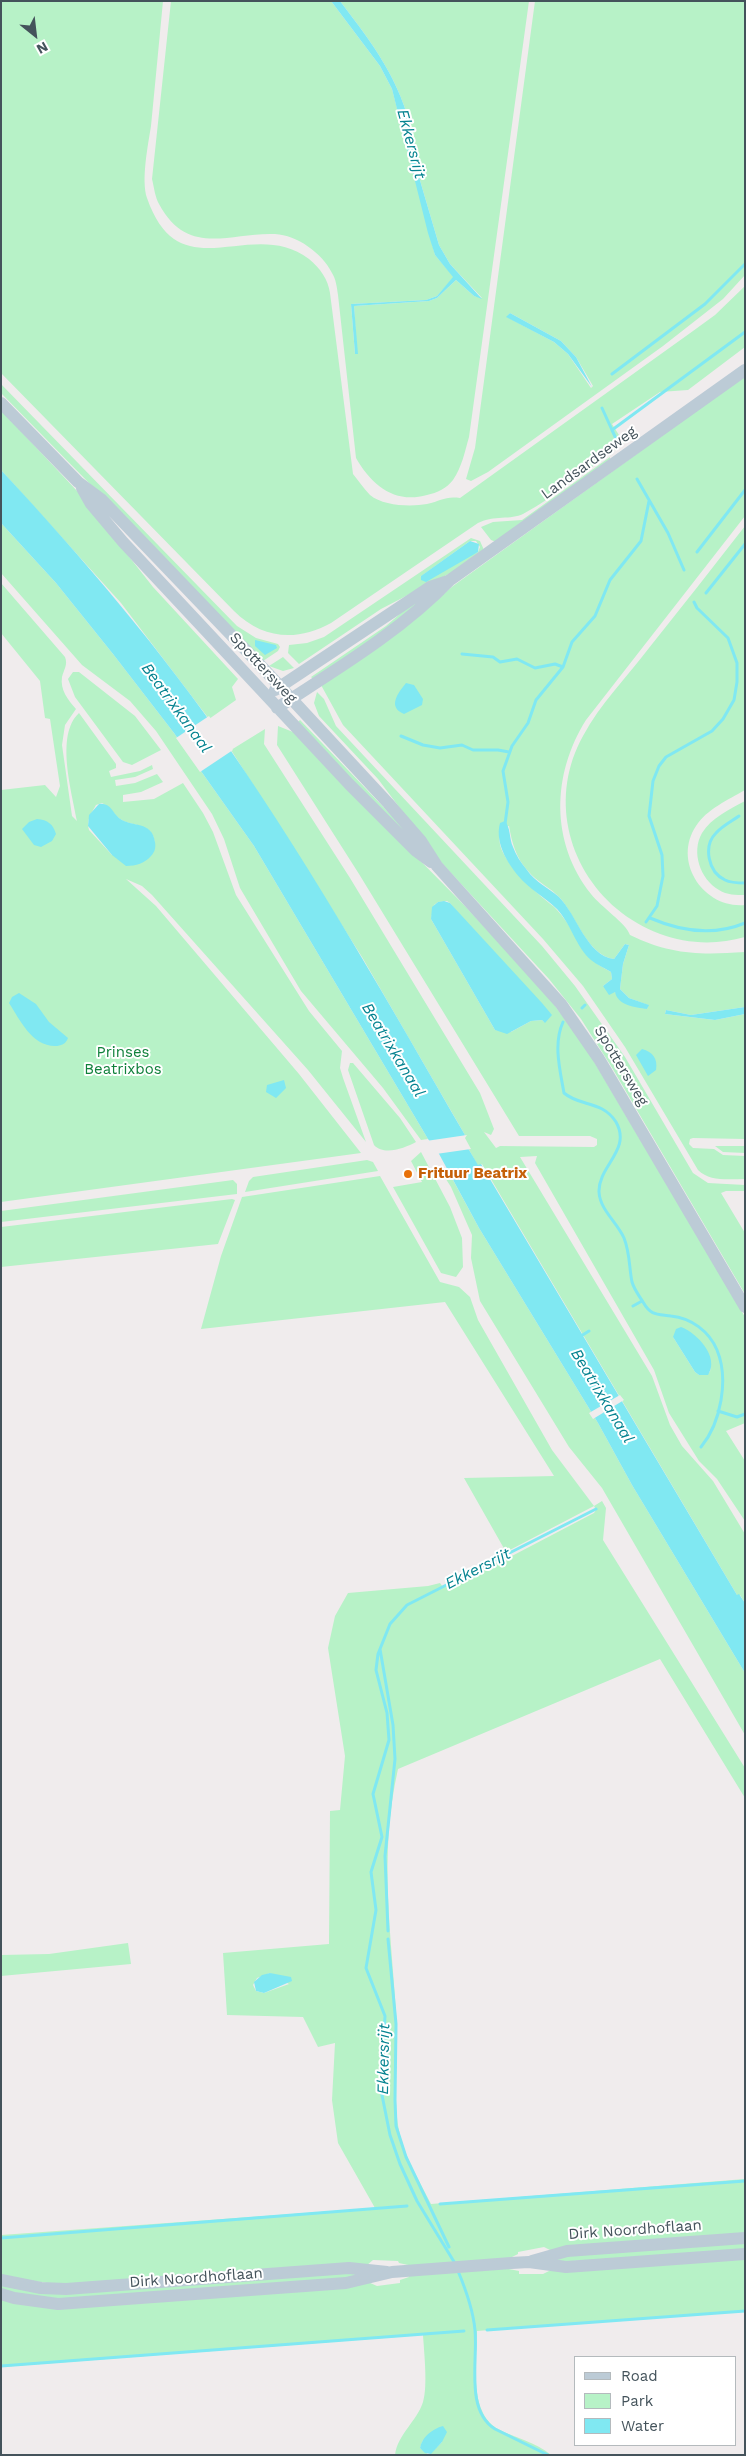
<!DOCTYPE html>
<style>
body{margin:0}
#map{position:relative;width:746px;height:2456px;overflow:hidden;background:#f0eced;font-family:"Work Sans",sans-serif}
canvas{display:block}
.frame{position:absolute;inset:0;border:2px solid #44535b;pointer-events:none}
.legend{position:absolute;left:574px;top:2356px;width:162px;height:90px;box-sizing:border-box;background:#fff;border:1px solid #b4babd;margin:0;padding:6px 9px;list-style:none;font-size:15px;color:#44535b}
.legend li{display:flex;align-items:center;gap:10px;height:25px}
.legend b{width:25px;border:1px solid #b4babd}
.north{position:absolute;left:10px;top:10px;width:50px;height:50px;-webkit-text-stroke:4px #fff;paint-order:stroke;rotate:151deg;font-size:14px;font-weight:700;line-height:20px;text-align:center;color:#44535b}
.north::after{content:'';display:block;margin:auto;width:18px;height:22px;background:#44535b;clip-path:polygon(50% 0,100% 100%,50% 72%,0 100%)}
</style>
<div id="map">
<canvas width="746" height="2456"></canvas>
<div class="frame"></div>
<ul class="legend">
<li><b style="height:6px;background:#bccbd6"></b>Road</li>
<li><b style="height:14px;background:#b7f2c7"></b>Park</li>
<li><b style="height:14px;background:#80e8f2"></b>Water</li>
</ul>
<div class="north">N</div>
</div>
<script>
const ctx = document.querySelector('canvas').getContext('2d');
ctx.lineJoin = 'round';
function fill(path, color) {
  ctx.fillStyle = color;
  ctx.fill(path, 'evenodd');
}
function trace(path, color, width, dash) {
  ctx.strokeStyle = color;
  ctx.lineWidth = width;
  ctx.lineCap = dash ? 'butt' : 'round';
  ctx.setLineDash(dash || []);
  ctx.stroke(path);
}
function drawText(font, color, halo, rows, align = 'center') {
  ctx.font = font + ' "Work Sans",sans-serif';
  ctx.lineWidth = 4;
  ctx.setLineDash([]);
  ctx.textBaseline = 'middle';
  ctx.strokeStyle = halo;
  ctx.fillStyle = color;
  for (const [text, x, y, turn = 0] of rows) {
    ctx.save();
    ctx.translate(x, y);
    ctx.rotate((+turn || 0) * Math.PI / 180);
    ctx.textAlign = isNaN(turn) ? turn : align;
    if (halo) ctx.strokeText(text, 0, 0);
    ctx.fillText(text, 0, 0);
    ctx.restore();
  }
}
fill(new Path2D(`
 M1,1H163C159,43 155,85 151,126C148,145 141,180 147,198C180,293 251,215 309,259C320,268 328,279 330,293L353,474C358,480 364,489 370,495C383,506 411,507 427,504C441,501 445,496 460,498L693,331L715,315L745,286V347L688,390L660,392L612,424L624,443C591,467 558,495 523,514C511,520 494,515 478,523L331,623C297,642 262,639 234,611L1,373Z
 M171,1H331L380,66L392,89L435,255L454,277L437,296L426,300L351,304L355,354H357L354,306L429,301L437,298L456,280L474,296L482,298L450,264L439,245L419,177C420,163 416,149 413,135C399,78 375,47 340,1H529L469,437C465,451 462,467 453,480C447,488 437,493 427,495C395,504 372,486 356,458L338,295C337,288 336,279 332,273C322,253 297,235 275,234C230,232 188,258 159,204C155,197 154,187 152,179Z
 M535,1H745V275L723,299L663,346L488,472L471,481L466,479L475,448ZM510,313L561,341L576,357L593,386L591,388L568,354L554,342L507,317Z
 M745,376V516L586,720C552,774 550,842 591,894C601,907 626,923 630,935C671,955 700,955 745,952V1007L691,1015L666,1010L665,1014L715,1020L745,1014V1139L693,1138L690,1139L689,1144L693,1148L714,1149L723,1155L745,1156V1179C729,1179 710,1182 698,1170L625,1047L583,986L543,939L343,725L321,685L398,631L453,586ZM509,826C512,843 516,858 528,871C537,882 551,888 560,898C576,916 588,956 614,959L625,944L629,945L623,964L620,989L629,998L648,1005L647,1009L603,986L612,979L611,972C575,954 581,936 557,910C553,905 547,902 543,898C528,885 508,866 501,848C499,842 499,835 499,829Z
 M1,384L237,626L256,638L278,644L280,647L278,651L263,661L1,393Z
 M1,410L78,492L153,587L238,679L232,687L236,700L209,719L121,603L1,470Z
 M610,457V462L496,542L491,540L481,527L493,522L522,520Z
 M1,523L56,583L113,654L174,733L254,846L428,1139L421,1140L383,1088L301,991L240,888L224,839L212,814L156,731L130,701L82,665L1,573Z
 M745,526V790C728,800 707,809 696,826C672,862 704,909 745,905V937C700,950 653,939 617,909C566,866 550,795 583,736C600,704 627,677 649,648C681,608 713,567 745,526Z
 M471,538L480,541L484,550L464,566L381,609L299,664L288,653L289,645L307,643L324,637ZM470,541H476L480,547L478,552L420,577Z
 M1,583L65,657C68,665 64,669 62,677C60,690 68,700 76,709L65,725L62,745L72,816L77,821C72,792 55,735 79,713L116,764V768L109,771L111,777L140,771L152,765L153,769L135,777L115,780L116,786L135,783L157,774L163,782L141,792L123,795V802L154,799L183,783L203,813L213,832L236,895L309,1011L342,1051L340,1068L343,1078L366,1142L308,1070L152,895L142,886L126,879L156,906L299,1074L361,1153L1,1202V790L45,785L56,797L60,786L50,719L45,718L40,681L1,633ZM102,803C111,807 113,814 120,819C134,828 156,821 155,849L112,855L89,830C86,820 91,814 96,805Z
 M433,589L393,626L314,680L311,677L386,626L418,598Z
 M283,657L294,668L283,671L269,666Z
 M73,672H79L135,716L161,750L132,765L123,762L75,697L68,679Z
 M317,692L324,699L336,726L542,946L575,986L625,1057L693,1173L708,1183L745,1185V1191H726L721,1193L745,1233V1294L611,1066L581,1019L549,979L439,860L378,779L319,716L314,703Z
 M300,720L415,840L418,849L297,723Z
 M278,726L293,732L465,906L548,996L589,1053L745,1317V1423L726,1431L745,1461V1521L717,1479L699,1461L669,1413L654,1370L535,1163L537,1156L520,1157L652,1376L670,1425L682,1446L713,1481L745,1534V1603L740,1595H737L482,1164L478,1166L462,1137L465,1135L362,957L231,750L265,729L264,744L350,878L480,1093L494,1129L491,1135L484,1132L496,1148L500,1146L594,1147L597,1145V1139L590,1136H519L359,874L277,745ZM447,901L450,903L545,1023L542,1020L531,1021L511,1032L495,1030L431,919L434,905L438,902ZM673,1337L711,1361L710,1372L699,1375L695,1372Z
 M745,801V895C736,895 727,895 719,890C700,879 691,852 702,833C711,818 730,809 745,801Z
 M350,1063H353L400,1118L416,1142C405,1148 384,1156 374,1145L348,1070Z
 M715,1146H745V1153L723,1152Z
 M421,1152L450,1207L462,1238L463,1267L456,1277L441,1273L393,1187L422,1182L411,1161Z
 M367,1160L373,1162L378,1171L245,1192L249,1181L253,1177Z
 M447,1169L479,1228L598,1423L632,1485L745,1673V1735L602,1488L569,1447L480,1301L471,1258L472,1235L451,1187L442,1173Z
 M380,1176L440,1282L459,1287L470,1297L478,1320L552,1450L594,1506L602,1501L606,1508L603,1540L745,1768V1798L660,1659L398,1769C378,1857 392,1937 397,2026C398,2062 392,2099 400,2135C406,2160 420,2182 431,2204L745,2179V2235L552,2251L544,2247L518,2252V2254L508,2259L509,2269L519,2271V2274H543L553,2269L745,2256V2311L477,2331C477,2360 468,2412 498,2429C515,2438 536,2442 551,2455H395C397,2435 417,2421 423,2402C428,2386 424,2352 423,2335L1,2367V2297L14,2301L368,2282L377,2286L400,2283V2280L409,2277L408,2265L399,2263L398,2261L373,2260L366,2266L67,2286L1,2276V2235L375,2208L338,2143L332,2100L335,2043L318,2047L303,2017L227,2015L223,1953L329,1944L330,1811L340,1810L345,1756L328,1648L335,1616L348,1593L428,1586L440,1583L443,1587L510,1557L594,1513L596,1510L594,1506L506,1552L464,1478L554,1476L445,1302L201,1329L221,1256L242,1197ZM270,1973L289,1984L264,1993L256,1991L253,1985L257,1978ZM423,2440L442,2442L429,2455L420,2448Z
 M233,1180L237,1184V1194L1,1222V1211Z
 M232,1199L235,1200L218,1244L1,1267V1227Z
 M128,1943L131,1964L1,1976V1955L49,1954Z
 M745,2241V2250L542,2263L576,2254Z
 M343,2271L374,2276L74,2301L1,2291V2283L19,2287Z`), '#b7f2c7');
fill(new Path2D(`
 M331,1H340C375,47 399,78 413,135C416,149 420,163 419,177L439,245L450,264L482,299L474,296L456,280L437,298L429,301L354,306L358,354H355L351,304L426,300L437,296L453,277L435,255L428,233L392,89L380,66Z
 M510,313L561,341L576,357L592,387L568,354L554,342L506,317Z
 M1,470C84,559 162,651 231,751C316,875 390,1005 465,1135L462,1138L478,1165L481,1164L737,1595L739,1594L745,1603V1673L632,1485L598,1423L479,1228L438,1152L428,1139L254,846L174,733L113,654L56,583L1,523Z
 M470,541L479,544L478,552L426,582L421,580V576Z
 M255,640L276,645L277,648L265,655L255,646Z
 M406,683L414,685L423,699L422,705L404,714C387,707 398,693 406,683Z
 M99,804C110,802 112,812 119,818C132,828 152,820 155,842C156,847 155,852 151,856C145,863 136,866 126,866L112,855L88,826L89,815Z
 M37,819C48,820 53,824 56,834L52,841L41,847L34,845L22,829L29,822Z
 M505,821C511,829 509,838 513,847C516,855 521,863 527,870C535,882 549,888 559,897C577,915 587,956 614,959L625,944L629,945L623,964L620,989L629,998L649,1005L647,1009C635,1007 618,1006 615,992L609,995L603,986L612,979L611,972C605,968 597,965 591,960C576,947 571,924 557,909C547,899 534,892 524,882C510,868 494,844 500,823Z
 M444,901L450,903L542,1003L552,1015L545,1023L542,1020L531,1021L507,1034L495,1030L431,919L432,907L438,902Z
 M19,993L36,1004L49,1022L68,1038C66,1044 61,1046 55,1046C32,1046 20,1020 9,1003L12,997Z
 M745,1007V1014L715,1020L665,1014L666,1010L691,1015Z
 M642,1049C653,1052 658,1059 656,1070L648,1076L636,1055Z
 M284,1080L286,1088L276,1098L266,1092L267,1085Z
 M681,1327C697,1333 720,1357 708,1375H699L695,1372L673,1337L676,1329Z
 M270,1973L291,1977L292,1981L264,1993L256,1991L254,1982L262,1975Z
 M443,2426L447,2432L442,2442L431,2454L425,2453L420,2448C422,2437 432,2429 443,2426Z`), '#80e8f2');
fill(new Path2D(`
 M209,716L233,750L200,772L176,738Z
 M467,1135L465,1138L471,1149L436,1154L426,1141Z
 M620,1395L624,1400L593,1419L589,1413Z`), '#f0eced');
trace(new Path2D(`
 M612,374L705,304L745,264
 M602,408L612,430
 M618,443L612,430L745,332
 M637,479L668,533L684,570
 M697,552L745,490
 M706,593L745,544
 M462,654L493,657L500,662L517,659L535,668L555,664L563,667
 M401,736L423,745L440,748L462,745L473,750H498L509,752
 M739,816C732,821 722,826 716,833C703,846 708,872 725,880C731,883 739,883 745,883
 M505,824L508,802L503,771L512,746L528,723L536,700L563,667L572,642L595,616L610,580L641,541L649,501
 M650,918C680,931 714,936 745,923
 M646,922L657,906L663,876L662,855L649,816L653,781L659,766L666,757L712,731L723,719L734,700L737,682V663L728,638L697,608L694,602
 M582,1008L585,1005
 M563,1022C553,1044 560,1070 564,1093C580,1107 602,1100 616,1122C632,1150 598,1166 599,1192C600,1210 617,1222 624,1238C630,1253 629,1267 632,1282C634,1289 639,1296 643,1302C651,1316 657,1314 671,1316C691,1318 709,1331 717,1350C729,1379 721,1423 701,1447
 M633,1306L642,1301
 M581,1336L589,1331
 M718,1411L737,1417L745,1414
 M380,1649L393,1725L395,1759L385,1856L388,1931
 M388,1939L396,2024L395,2100L396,2126L406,2157L449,2247
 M440,2204L745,2181
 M1,2238L407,2206
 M456,2265L417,2201L400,2164L390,2135L381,2090L385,2016L366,1968L376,1910L371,1872L382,1837L373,1794L389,1740L387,1713L376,1670L378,1654L390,1624L407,1605L596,1509
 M458,2271C466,2290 473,2309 475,2330C478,2361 465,2410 495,2429L548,2455
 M487,2330L745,2311
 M1,2366L464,2331`), '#80e8f2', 3);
trace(new Path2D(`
 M1,403L78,482L101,499L261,666L388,803L421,841L437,866L561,1004L599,1059L745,1307
 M82,488L91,504L123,542L349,784L416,851L431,862
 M275,690L430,587L448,581
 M277,708C337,669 401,631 450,580L745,370
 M532,2261L567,2251L745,2238
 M1,2280L41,2288L66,2289L349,2268L387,2272
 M1,2294L14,2298L58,2304L346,2283L392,2272L511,2263L529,2262L566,2267L745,2254`), '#bccbd6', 12);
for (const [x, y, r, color] of [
 [408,1174,5,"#e8710a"]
]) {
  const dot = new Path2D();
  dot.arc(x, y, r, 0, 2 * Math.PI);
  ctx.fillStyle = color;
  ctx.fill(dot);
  trace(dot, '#fff', 2);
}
drawText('15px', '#44535b', '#fff', [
 ["Landsardseweg",589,463,-36],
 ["Spottersweg",263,668,47],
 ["Spottersweg",621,1066,59],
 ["Dirk Noordhoflaan",635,2230,-4],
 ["Dirk Noordhoflaan",196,2278,-4]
]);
drawText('15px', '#10813b', '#fff', [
 ["Prinses",123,1053],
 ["Beatrixbos",123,1070]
]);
drawText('bold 15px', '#c56008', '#fff', [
 ["Frituur Beatrix",418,1174]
], 'left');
drawText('italic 16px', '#058390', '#fff', [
 ["Ekkersrijt",411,144,75],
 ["Beatrixkanaal",176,708,54],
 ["Beatrixkanaal",393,1050,59],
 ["Beatrixkanaal",602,1396,59],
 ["Ekkersrijt",478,1569,-27],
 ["Ekkersrijt",384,2059,-89]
]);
</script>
